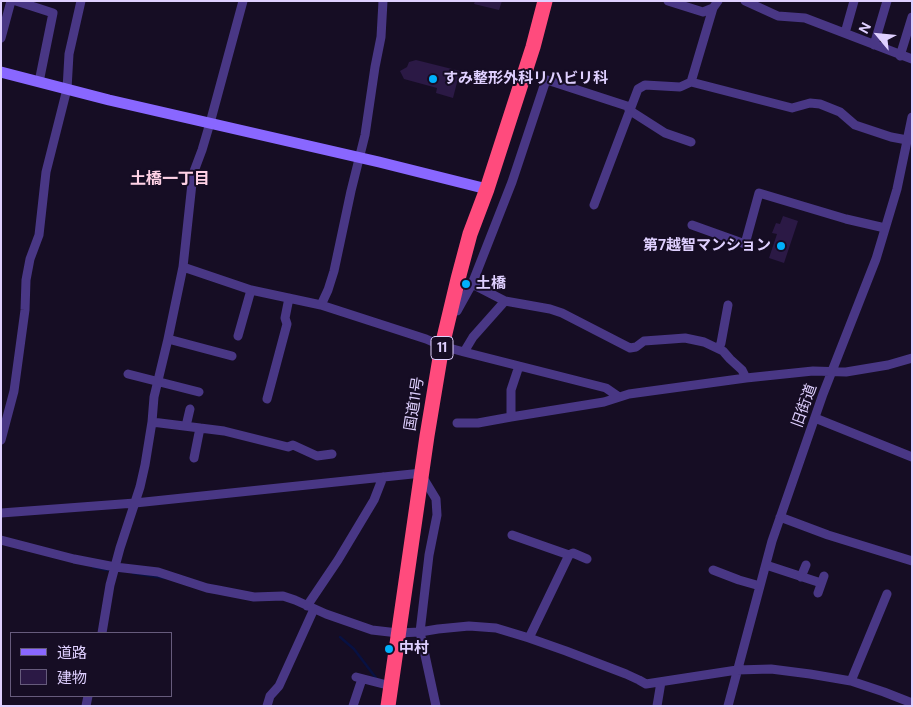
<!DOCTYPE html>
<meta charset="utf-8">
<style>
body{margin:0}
#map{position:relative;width:913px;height:707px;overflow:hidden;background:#160d24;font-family:"DM Sans","Noto Sans JP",sans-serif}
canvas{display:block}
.frame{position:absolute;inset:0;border:2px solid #dfd0ff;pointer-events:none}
.legend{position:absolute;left:10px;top:632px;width:162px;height:65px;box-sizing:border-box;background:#160d24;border:1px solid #665b7c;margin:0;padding:6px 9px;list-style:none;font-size:15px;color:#dfd0ff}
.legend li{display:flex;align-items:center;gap:10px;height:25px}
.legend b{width:25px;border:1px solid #665b7c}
.north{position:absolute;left:853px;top:10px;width:50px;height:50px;-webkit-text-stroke:4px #160d24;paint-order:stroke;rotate:298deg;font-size:14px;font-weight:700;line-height:20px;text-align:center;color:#dfd0ff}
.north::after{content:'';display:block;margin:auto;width:18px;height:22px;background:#dfd0ff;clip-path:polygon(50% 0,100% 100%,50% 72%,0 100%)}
</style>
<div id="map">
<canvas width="913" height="707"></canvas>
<div class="frame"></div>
<ul class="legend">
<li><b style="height:6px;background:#8967ff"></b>道路</li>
<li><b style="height:14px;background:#2b1945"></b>建物</li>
</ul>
<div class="north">N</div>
</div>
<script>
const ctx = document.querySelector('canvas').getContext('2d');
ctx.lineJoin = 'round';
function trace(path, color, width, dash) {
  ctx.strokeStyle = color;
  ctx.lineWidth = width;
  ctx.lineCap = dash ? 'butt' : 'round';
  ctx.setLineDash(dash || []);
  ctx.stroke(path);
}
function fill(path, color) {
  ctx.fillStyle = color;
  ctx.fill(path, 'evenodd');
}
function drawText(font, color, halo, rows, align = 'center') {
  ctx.font = font + ' "DM Sans","Noto Sans JP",sans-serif';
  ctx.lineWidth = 4;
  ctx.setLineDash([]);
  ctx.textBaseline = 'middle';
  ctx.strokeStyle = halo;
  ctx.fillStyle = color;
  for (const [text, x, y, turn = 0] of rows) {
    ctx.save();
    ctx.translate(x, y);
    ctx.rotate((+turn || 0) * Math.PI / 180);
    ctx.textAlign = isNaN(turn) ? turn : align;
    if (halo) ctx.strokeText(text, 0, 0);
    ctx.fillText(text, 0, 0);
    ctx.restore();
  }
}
trace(new Path2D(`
 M93,567L107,570
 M133,573L164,578
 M340,637L354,649L376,678`), '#081142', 2.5);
fill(new Path2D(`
 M475,1H502L499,10L474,4Z
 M416,60L460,71L453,98L436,93L437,88L404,79L400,71L407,67L409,62Z
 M783,216L798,221L784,263L769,258L777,234L772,233L776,223L780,224Z`), '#2b1945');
trace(new Path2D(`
 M16,1L53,13L39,82
 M668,1L703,12L713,8L718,1
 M745,1L778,16L805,18L912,59
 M845,33L854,1
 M1,38L11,1
 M874,45L887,1
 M900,56L912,17
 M691,82L792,108L810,103L820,104L840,112L855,125L891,137L907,140
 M629,110L665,133L691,142
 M594,205L638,89L645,85L680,87L691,82L713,8
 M692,225L745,244L759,193L846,219L885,228
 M183,267L251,290L321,305L426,339L442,346L464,352L606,388L619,397
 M505,301L550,309L562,313L630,348L636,347L644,341L672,339L685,338L704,342L723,351L730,359L742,370L746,378
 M321,305L328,290L334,271L351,191L365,135L375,67L381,37L383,1
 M450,311H457L472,284
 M238,336L251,290
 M168,339L232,356
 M719,348L721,343L728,305
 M464,352L473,337L505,301L472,284L512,182L545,83L547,80L630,107
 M128,374L199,392
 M267,399L287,324L285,318L289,298
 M511,417L604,402L629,394L746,378L813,371L846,372L888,365L912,358
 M815,418L912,457
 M152,422L224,431L288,447L293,445L317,456L332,454
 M457,423H478L511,417V390L519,366
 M186,426L190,409
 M1,440L14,391L25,310L26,280L30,259L39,235L46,172L67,89L69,54L81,1
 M194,458L200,428
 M422,476L436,499L437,515L429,555L420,632L436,706
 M1,513L135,503L422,473
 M780,517L828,535L912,561
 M512,535L569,555
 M1,540L74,559L115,567L158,572L207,588L218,590L254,597L283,596L295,600L326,614L372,630L398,633L420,632L438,629L469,626L496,628L529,638L566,651L626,674L639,680L646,684L737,670L771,669L810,674L851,681L884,692L912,703
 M766,565L821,583
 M713,570L739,580L760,586
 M801,577L806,565
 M818,593L824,576
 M307,606L338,560L374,500L383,477
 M102,633L110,585L120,548L140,487L145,465L152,422L154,397L168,339L183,267L193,174L202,150L210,123L243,1
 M529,638L569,555L573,553L587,559
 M356,677L391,686
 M851,681L887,594
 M86,706L88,696
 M267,706L270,696L279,686L314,609
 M353,706L362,679
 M657,706L661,682
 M728,706L772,541L823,394L876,259L897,189L912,117`), '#493785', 9);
trace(new Path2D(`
 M1,72L109,100L379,162L487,189`), '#8967ff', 11);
trace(new Path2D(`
 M388,706L427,436L442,346L458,279L470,234L487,189L533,47L545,1`), '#ff4b7d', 15);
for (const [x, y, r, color] of [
 [433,79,5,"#00b0fb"],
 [781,246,5,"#00b0fb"],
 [466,284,5,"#00b0fb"],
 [389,649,5,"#00b0fb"]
]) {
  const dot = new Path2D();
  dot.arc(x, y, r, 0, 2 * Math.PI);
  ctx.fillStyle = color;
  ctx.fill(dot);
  trace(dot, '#160d24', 2);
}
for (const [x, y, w] of [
 [442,348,22]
]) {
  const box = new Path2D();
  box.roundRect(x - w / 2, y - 11.5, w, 23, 4);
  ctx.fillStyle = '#160d24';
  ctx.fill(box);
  trace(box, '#dfd0ff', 1);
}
drawText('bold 14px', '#dfd0ff', null, [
 ["11",442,348]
]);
drawText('bold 15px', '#dfd0ff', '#160d24', [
 ["すみ整形外科リハビリ科",443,79],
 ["第7越智マンション",771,246,"right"],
 ["土橋",476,284],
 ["中村",399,649]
], 'left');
drawText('15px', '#dfd0ff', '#160d24', [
 ["国道11号",415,404,-81],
 ["旧街道",805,406,-70]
]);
drawText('bold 16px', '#ffd2e6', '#160d24', [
 ["土橋一丁目",170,180]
]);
</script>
